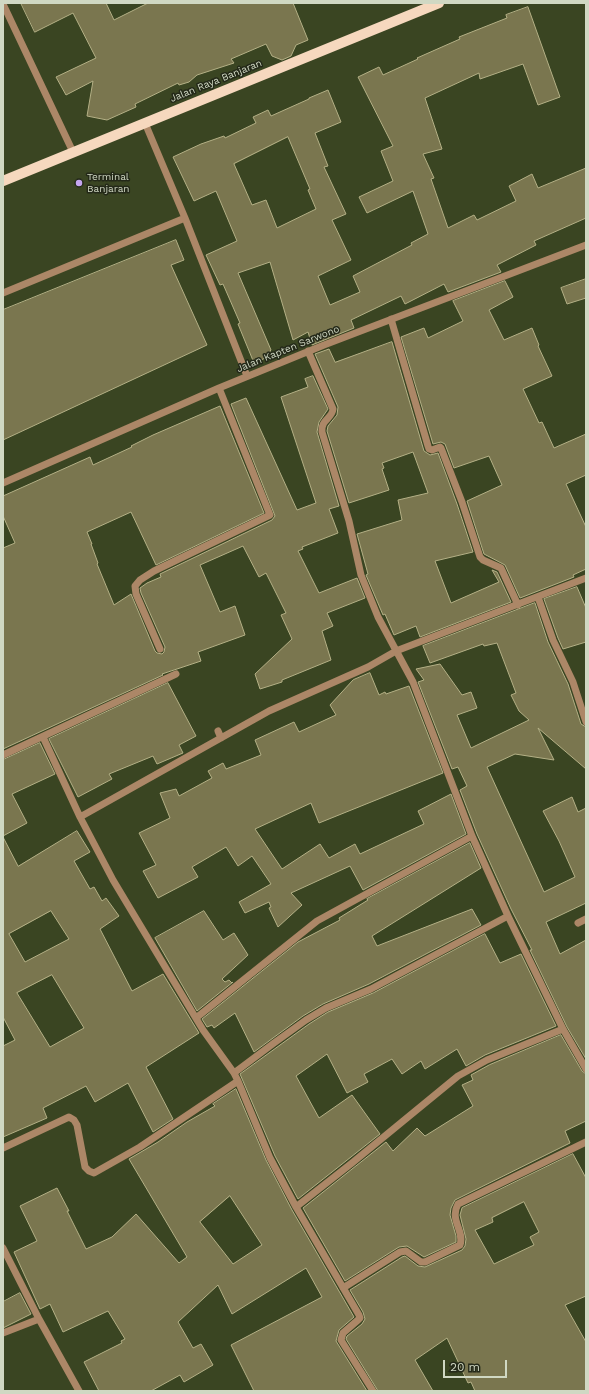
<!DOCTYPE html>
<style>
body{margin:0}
#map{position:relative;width:589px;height:1394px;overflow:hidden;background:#3a4522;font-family:"Work Sans",sans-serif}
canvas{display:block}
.frame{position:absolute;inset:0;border:4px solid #d0d8c3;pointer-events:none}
.scale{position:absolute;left:443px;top:1360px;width:64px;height:18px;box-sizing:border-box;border:2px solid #d0d8c3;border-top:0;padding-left:5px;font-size:12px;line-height:14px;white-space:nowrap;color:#d0d8c3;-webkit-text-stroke:3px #242919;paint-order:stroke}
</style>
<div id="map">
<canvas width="589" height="1394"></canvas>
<div class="frame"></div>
<div class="scale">20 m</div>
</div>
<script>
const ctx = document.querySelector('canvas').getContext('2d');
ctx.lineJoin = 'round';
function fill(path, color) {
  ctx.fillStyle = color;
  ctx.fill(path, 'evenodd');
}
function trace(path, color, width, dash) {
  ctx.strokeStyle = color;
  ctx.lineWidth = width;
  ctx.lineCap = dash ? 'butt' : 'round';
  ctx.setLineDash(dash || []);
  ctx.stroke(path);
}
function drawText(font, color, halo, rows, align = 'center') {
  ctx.font = font + ' "Work Sans",sans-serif';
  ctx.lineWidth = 3;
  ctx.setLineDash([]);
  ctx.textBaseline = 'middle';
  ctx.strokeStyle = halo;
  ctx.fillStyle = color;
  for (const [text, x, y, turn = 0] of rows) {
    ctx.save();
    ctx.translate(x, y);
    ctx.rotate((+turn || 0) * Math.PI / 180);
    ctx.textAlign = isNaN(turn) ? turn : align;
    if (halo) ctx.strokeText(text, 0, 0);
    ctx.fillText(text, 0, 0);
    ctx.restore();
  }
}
const building = new Path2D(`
 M21,3H106L114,20L148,3H293L308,40L296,45L291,56L282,60L272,56L266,44L231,59L234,63L197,75L189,82L179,85L178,83L135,104L136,107L107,120L87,116L93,81L66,95L56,77L96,58L73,13L35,32Z
 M528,7L560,97L538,105L523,64L480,79L479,73L425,98L442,149L423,154L434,178L431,179L448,228L474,215L477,220L516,201L509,186L532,174L538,188L586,168V218L534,241L536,245L497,265L501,272L448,292L444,284L405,304L401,296L351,320L354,328L312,345L308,332L293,340L270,262L238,273L271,350L270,351V356L254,363L238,324L240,323L223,284L220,285L206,255L237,241L216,191L194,201L173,157L201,144L224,136L225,138L256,123L253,117L268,110L271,116L309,99V98L328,90L341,122L315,133L328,166L324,167L346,214L332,220L351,260L318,276L330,305L360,292L353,276L412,245L411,243L428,234L413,191L367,213L359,197L393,181L381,151L393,146L358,77L379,67L383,75L418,59L417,58L460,39L459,37L507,18L506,15ZM288,137L310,189L308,190L316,209L277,228L266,200L252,205L234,164Z
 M176,240L184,260L171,265L207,345L3,440V310Z
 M586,279V298L567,304L561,288Z
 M505,281L513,297L489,310L504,340L532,328L539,345L538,346L552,376L523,389L539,423L542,422L554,448L586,434V475L566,484L586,527V569L573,575L574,577L520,598L505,565L484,554L467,501L502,485L489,456L454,468L445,444L441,442L433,444L401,337L424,328L428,338L463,321L453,301Z
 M392,342L424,451L430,455L438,453L457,504L473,552L435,561L451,603L499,582L492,570L497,572L511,602L420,637L416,626L394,635L385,614L383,615L366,575L368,574L357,534L402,520L398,500L428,493L413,452L382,463L384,468L382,469L389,490L349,503L327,431L328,426L337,415L338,407L315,354L329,349L335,362Z
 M313,376L328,409L319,422L317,432L339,506L329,509L338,533L302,547L303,549L298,551L319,593L357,578L365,598L327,613L333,626L322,631L331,660L282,680V682L260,689L255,674L292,639L281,615L286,613L266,573L259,577L243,546L200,565L220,612L235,606L245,635L198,652L201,661L162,674L163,675L3,749V548L15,543L3,516V496L90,457L93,465L132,447L131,446L153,435L220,406L264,513L156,565L131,512L87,532L92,544H91L98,563L97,564L114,605L131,594L155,651L157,653L162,654L164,652L165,647L141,593L140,588L147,583L161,577L160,574L272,520L275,516L231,404L246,398L297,510L316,503L281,397L308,387L305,379Z
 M577,587L586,608V642L563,649L558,638L544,599Z
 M535,603L548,642L568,684L581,724L586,727V769L538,728L554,760L515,754L487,767L544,892L575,877L559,841L543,811L572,797L578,812L586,808V903L546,922L560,954L586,940V1059L567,1027L530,950H532L511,909L477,834L460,790L467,786L458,767L452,769L418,682L424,680L416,669L440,664L462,695L471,692L477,708L457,715L471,748L529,720L519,711L511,695L516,693L497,643L484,646L483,644L430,663L423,646Z
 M370,673L379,695L385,692L386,694L409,686L443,773L319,823L311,803L255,829L282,869L320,844L329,858L355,844L360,854L424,824L418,811L451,794L466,834L363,890L350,866L291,893L302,905L278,927L269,908L271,907L269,902L245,913L239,902L271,884L252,856L238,866L226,847L192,867L198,877L158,898L143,871L156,865L139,833L170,818L160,793L176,789L179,796L212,778L208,771L223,763L226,769L261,755L255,740L294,722L299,732L336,715L330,705L353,680Z
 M168,683L196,736L179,745L183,753L157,764L153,756L109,774L112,779L78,797L49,739Z
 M40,743L55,774L12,794L27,823L3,836V760Z
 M77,831L90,852L74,861L90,889L94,887L102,901L106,898L119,916L100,929L132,991L163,974L199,1033L146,1067L173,1119L153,1132L128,1083L95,1102L86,1086L43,1108L47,1118L3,1137V1046L15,1040L3,1017V837L18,866ZM51,911L69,939L25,962L9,934ZM52,975L84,1028L50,1047L17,993Z
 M470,843L481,868L372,936L377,946L472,909L481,925L369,984L323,1004L303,1016L254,1052L235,1013L214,1028L212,1025L207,1027L202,1019L298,942L340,920L339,918L368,900L367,899Z
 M204,911L223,940L234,933L248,955L222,979L225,982L229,980L232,983L233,982L197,1011L155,938Z
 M485,934L500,963L521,954L556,1026L485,1055L466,1066L457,1049L425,1069L421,1061L402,1074L392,1059L364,1074L368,1082L347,1093L327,1054L296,1076L319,1118L352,1095L380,1134L298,1199L275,1156L240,1074L309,1024L328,1012L373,993Z
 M561,1035L582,1071L586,1074V1121L565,1131L570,1143L455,1200L451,1208L450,1215L456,1236V1242L424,1257L407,1246L399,1247L345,1281L303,1208L386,1142L393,1151L417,1128L425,1136L473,1106L462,1085L473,1080L471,1075L489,1065Z
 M236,1089L266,1160L292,1210L354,1317L339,1330L336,1341L367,1391H254L231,1345L322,1297L306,1268L232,1314L218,1285L178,1322L193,1348L201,1344L213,1365L184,1382L180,1375L151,1391H99L84,1362L122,1343L121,1341L125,1339L108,1311L63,1332L50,1304L40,1309L14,1252L37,1241L20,1206L57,1188L69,1211H67L86,1249L112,1237L136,1214L179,1263L187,1257L129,1159L158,1142L187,1122L215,1106L213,1104ZM230,1196L262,1245L233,1264L200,1222Z
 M573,1154L586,1178V1296L565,1305L586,1342V1391H475L471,1382L468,1383L447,1338L415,1360L433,1391H378L346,1339L347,1336L362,1324L365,1319L363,1312L350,1290L402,1257L405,1256L418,1266L425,1267L462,1250L465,1246L466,1239L460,1215L462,1208ZM524,1202L539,1232L530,1237L534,1245L494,1264L475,1230L493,1222L492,1218Z
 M20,1293L31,1314L3,1328V1302Z`);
fill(building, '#7a764f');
trace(building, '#b4b086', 1);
trace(new Path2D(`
 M3,4L73,152
 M145,123L185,218L247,376
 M3,293L185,218
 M391,319L428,446L429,449L432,450L440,447L441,448L462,502L480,557L483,560L501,568L518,605
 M308,351L333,409C332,419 321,419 322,432L349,521L361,575L378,617L413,682L472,836L508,916L563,1029L586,1069
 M3,483L219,388L324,345L586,245
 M538,597L553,640L573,682L586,722
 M160,649L136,594L135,586L140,580L154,571L270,515L219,388
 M218,731L221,738
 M43,737L80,817L269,711L368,667L396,651L586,578
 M3,755L176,674
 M578,923L586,919
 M196,1018L317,921L472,836
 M234,1073L274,1043L306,1020L326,1008L371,989L508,916
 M238,1081L270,1158L296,1207L359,1315L360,1318L358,1320L343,1333L341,1340L373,1391
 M3,1148L69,1117L74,1120L77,1125L85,1167L89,1171L94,1173L140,1147L238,1081L234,1073L203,1030L113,880L80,817
 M296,1207L352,1163L458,1076L487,1060L563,1029
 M3,1248L39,1319
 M343,1288L400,1252L406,1251L421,1262H425L460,1245C465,1231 449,1220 458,1204L586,1142
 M3,1333L39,1319L79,1391`), '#ac8767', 7);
trace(new Path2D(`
 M3,181L439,3`), '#f6d8be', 10);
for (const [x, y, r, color] of [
 [79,183,4,"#c5a6f0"]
]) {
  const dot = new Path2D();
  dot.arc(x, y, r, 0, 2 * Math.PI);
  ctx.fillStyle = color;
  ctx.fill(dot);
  trace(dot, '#242919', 1.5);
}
drawText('10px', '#d0d8c3', '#242919', [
 ["Jalan Raya Banjaran",216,81,-22],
 ["Jalan Kapten Sarwono",288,349,-22]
]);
drawText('10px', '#d0d8c3', '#242919', [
 ["Terminal",87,177],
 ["Banjaran",87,189]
], 'left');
</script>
